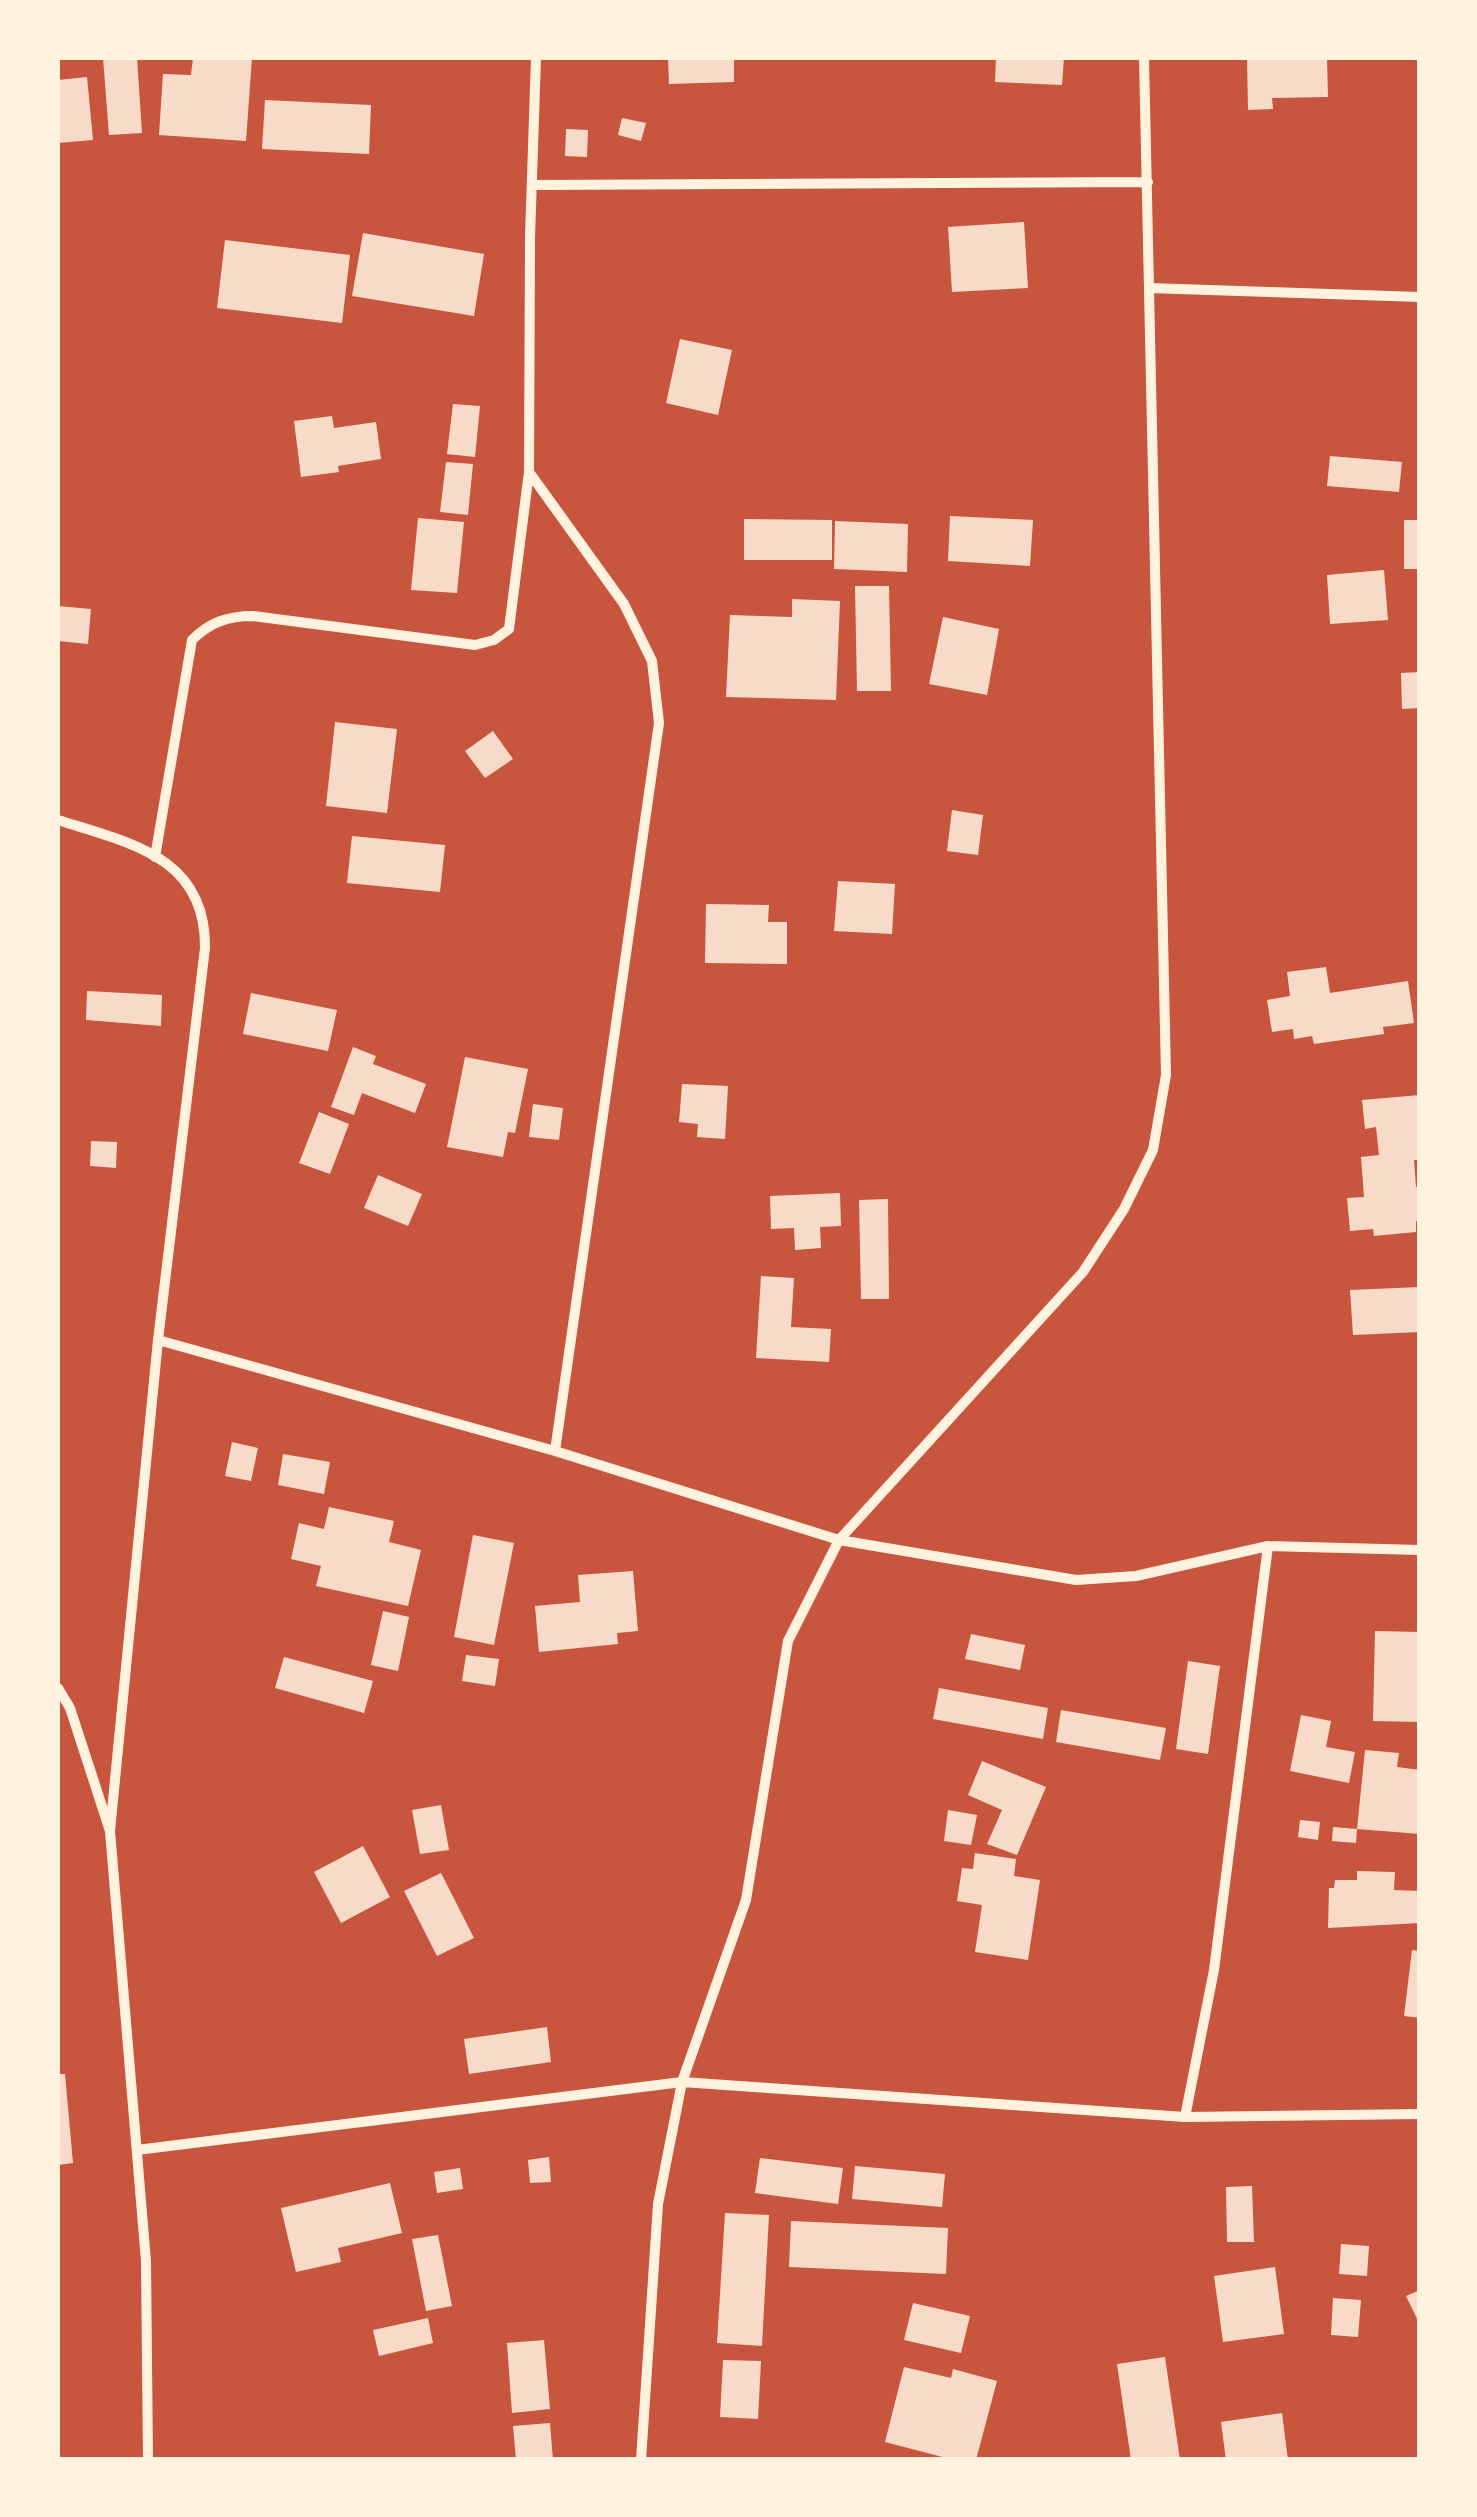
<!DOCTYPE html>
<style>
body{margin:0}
#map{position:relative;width:1477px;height:2517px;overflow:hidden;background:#c8553d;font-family:"Crimson Pro",serif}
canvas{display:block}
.frame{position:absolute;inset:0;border:60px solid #fff3e0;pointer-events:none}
</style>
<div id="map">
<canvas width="1477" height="2517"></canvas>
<div class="frame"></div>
</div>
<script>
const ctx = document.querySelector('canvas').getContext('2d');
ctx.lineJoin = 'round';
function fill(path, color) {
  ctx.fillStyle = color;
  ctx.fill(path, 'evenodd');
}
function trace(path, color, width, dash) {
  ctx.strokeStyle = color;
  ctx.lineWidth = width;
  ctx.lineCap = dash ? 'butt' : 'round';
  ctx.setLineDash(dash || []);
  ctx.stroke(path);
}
fill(new Path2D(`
 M103,58H137L142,133L109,135Z
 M193,58H252L246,141L159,135L163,74L191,75Z
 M668,58H734V82L669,84Z
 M996,58H1064L1062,85L995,82Z
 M1247,58H1327L1328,97L1272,98L1273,109L1248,110Z
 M87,77L93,140L58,143V80Z
 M265,100L371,105L369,154L262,149Z
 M622,118L646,123L641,141L618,135Z
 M566,129L588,130L587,157L565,156Z
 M1024,222L1028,288L952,292L948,227Z
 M363,233L484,254L474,316L352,296Z
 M225,240L350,255L342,323L217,308Z
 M680,339L732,350L718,415L666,403Z
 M453,404L480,406L475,457L447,454Z
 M332,416L334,428L376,422L381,459L338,466L339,472L301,477L294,421Z
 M1330,456L1402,462L1399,492L1327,486Z
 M446,462L473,464L468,515L440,512Z
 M950,516L1033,520L1030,566L948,561Z
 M418,518L464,522L457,593L411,590Z
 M744,519L832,520V560H744Z
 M1404,520H1420V569H1404Z
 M835,521L908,524L907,572L834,569Z
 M1384,570L1388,620L1330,624L1327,575Z
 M855,586H889L891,691H857Z
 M792,599L840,601L836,700L726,697L730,615L792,617Z
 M58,606L91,609L88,644L58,641Z
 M943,617L999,629L987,695L929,684Z
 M1420,672V708L1402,709L1401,673Z
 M335,722L397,729L387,813L326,806Z
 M493,731L513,759L485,778L465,751Z
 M952,810L983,815L978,855L947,851Z
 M352,836L445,845L440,892L347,883Z
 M838,881L895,884L892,934L834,931Z
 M706,904L769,905L768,922H787V964L705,963Z
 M1326,967L1330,993L1408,981L1414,1023L1383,1027L1384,1034L1314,1044L1312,1036L1294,1039L1293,1029L1272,1032L1267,1000L1290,996L1287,972Z
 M87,991L162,995L161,1026L86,1020Z
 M251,993L337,1010L328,1051L243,1034Z
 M353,1047L376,1056L373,1064L426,1084L415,1113L362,1093L354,1115L331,1107Z
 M465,1057L528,1069L515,1133L508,1132L503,1157L447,1147Z
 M682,1084L728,1086L725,1139L697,1137L698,1124L679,1122Z
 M1420,1095V1160H1414L1416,1187H1420V1221H1416V1232L1374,1236L1373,1229L1350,1231L1347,1198L1364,1197L1361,1157L1379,1155L1376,1127L1365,1129L1362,1100Z
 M533,1104L563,1108L559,1140L529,1137Z
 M319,1112L349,1124L330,1174L299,1163Z
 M91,1141L117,1142L116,1168L90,1166Z
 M378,1175L422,1194L408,1226L364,1208Z
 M840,1193L841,1226L820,1227L821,1248L795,1250L794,1228L771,1229L770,1196Z
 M888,1199L889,1299H861L859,1200Z
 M761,1276L794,1278L791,1327L831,1329L829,1362L756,1358Z
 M1420,1287V1332L1353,1335L1350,1290Z
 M232,1442L258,1448L251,1481L225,1476Z
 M283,1454L330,1462L324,1494L278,1485Z
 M329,1507L394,1521L389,1542L421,1550L408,1606L316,1586L321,1566L291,1559L299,1523L324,1529Z
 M473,1535L514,1543L494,1645L454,1637Z
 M633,1571L638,1631L617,1633L618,1644L539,1652L535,1606L580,1602L578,1575Z
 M383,1611L409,1617L398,1671L371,1665Z
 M1375,1631L1420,1632V1722L1373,1721Z
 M971,1634L1025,1645L1020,1670L965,1659Z
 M466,1655L499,1659L495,1686L462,1681Z
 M284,1657L373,1681L364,1713L275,1688Z
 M1188,1661L1220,1666L1208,1754L1176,1749Z
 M939,1688L1048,1708L1043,1739L933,1719Z
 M1061,1710L1166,1728L1160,1760L1056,1742Z
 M1301,1715L1331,1721L1326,1747L1355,1752L1349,1783L1290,1771Z
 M1365,1750L1399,1753L1397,1767L1420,1770V1834L1357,1829Z
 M982,1761L1046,1787L1017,1855L987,1844L1002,1810L968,1795Z
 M441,1805L449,1850L420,1854L412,1810Z
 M948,1810L977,1815L971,1845L944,1841Z
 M1300,1820L1320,1822L1318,1840L1298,1837Z
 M1333,1827L1357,1829L1356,1843L1332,1841Z
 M363,1846L390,1897L341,1923L314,1872Z
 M975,1853L1016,1859L1014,1876L1040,1880L1028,1960L975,1952L982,1905L957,1901L962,1868L973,1869Z
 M1357,1871L1395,1872L1394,1890L1420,1891V1923L1328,1928L1329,1888H1334L1335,1880H1357Z
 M441,1873L474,1938L437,1956L404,1891Z
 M1412,1950L1420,1951V2018L1404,2016Z
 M547,2027L551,2062L469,2074L464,2039Z
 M58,2074H65L73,2163L58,2165Z
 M549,2157L551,2182L530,2183L528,2160Z
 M760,2158L843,2168L838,2204L755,2193Z
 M855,2166L945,2174L942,2207L852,2199Z
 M460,2168L463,2189L437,2193L434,2172Z
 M390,2183L402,2233L338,2248L341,2262L296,2272L281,2208Z
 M1252,2186L1254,2242H1227L1226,2187Z
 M725,2213L769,2215L762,2346L717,2343Z
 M791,2221L948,2228L946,2274L789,2267Z
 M438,2235L452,2306L426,2311L412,2239Z
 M1341,2244L1369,2246L1367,2276L1339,2274Z
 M1275,2267L1284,2334L1223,2342L1214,2276Z
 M1420,2290V2325L1406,2296Z
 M1333,2298L1361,2300L1358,2337L1331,2335Z
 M913,2303L970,2316L961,2353L904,2340Z
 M428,2318L433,2343L379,2356L373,2330Z
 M544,2340L550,2409L512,2413L507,2343Z
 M1165,2357L1180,2460H1131L1117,2364Z
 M723,2360L761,2361L758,2419L720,2417Z
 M904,2367L951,2378L953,2369L997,2381L976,2460H954L885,2442Z
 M1282,2413L1288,2460H1226L1221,2422Z
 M550,2423L553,2460H516L513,2426Z`), '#f7dbc8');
trace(new Path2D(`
 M534,185L1148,182
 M1149,288L1420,297
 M529,472L624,604L652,661L659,723L555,1451
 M58,820C129,843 206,856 205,948L158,1340L110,1831
 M155,857L192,640C210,622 228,616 253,616L475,645L494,640L509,629L529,472L530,237L536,58
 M158,1340L555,1451L839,1540L1076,1580L1136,1576L1268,1546L1420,1550
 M58,1688L70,1708L110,1831L146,2261L148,2460
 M1185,2117L1420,2114
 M137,2150L682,2082L1185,2117L1214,1970L1268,1546
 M641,2460L658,2204L682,2082L746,1900L788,1641L839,1540L1083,1272L1124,1209L1153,1150L1166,1075L1144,58`), '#fff3e0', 10);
</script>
